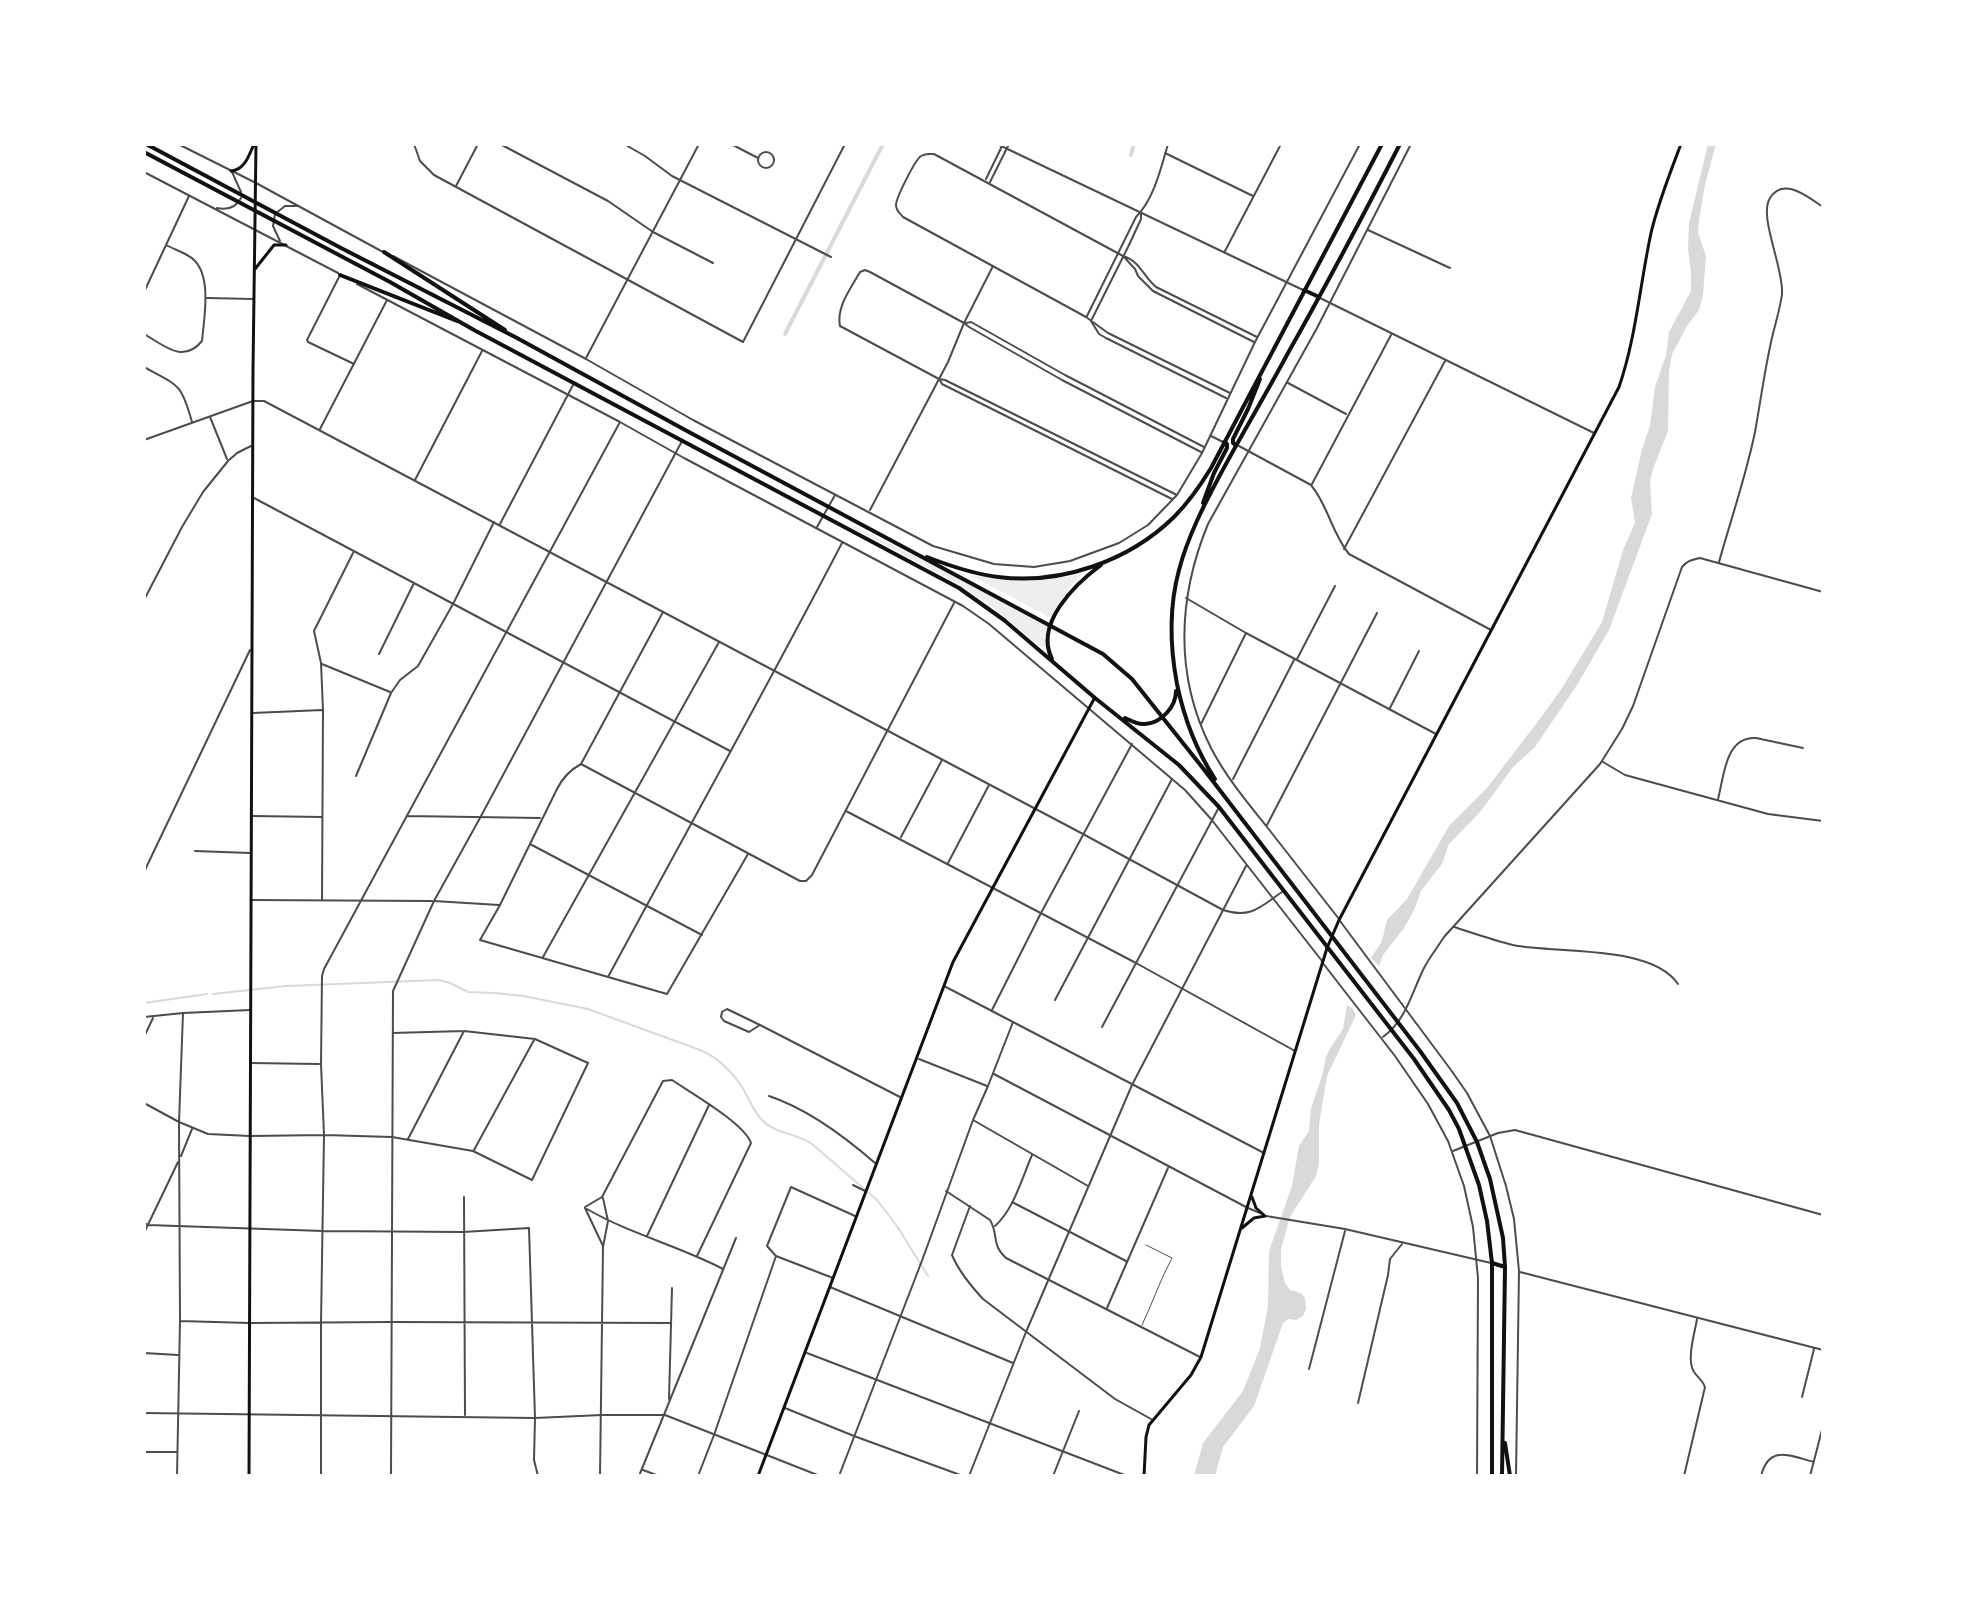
<!DOCTYPE html>
<style>
body{margin:0}
#map{position:relative;width:1967px;height:1620px;overflow:hidden;background:#fff;font-family:Lato,sans-serif}
canvas{display:block}
.frame{position:absolute;inset:0;border:146px solid #fff;pointer-events:none}
</style>
<div id="map">
<canvas width="1967" height="1620"></canvas>
<div class="frame"></div>
</div>
<script>
const ctx = document.querySelector('canvas').getContext('2d');
ctx.lineJoin = 'round';
function fill(path, color) {
  ctx.fillStyle = color;
  ctx.fill(path, 'evenodd');
}
function trace(path, color, width, dash) {
  ctx.strokeStyle = color;
  ctx.lineWidth = width;
  ctx.lineCap = dash ? 'butt' : 'round';
  ctx.setLineDash(dash || []);
  ctx.stroke(path);
}
fill(new Path2D(`
 M854,526L935,566L1049,626L1045,636L1046,651L989,604L944,576L853,528Z
 M1082,574L1070,587L1051,618L970,575C1009,582 1043,581 1082,574Z`), '#eee');
fill(new Path2D(`
 M1708,144H1716L1705,185L1699,220L1698,233L1706,256L1703,295L1699,310L1687,326L1672,354L1669,372L1668,431L1653,469L1650,481L1652,514L1609,630L1577,685L1535,747L1513,767L1481,811L1449,844L1442,864L1421,891L1414,910L1404,928L1383,955L1379,966L1371,958L1382,941L1387,920L1407,899L1449,826L1487,788L1542,716L1562,688L1602,622L1623,550L1635,523L1631,498L1642,449L1650,426L1655,387L1666,355L1669,332L1691,291V273L1688,249L1689,223Z
 M1347,1005L1352,1008L1356,1015L1327,1076L1319,1125V1164L1316,1176L1290,1217L1281,1249V1266L1285,1283L1290,1290L1301,1293L1305,1298L1306,1309L1303,1316L1296,1320L1289,1319L1283,1323L1254,1406L1223,1447L1215,1476H1194L1203,1443L1243,1391L1260,1348L1268,1306L1269,1251L1292,1186L1299,1146L1309,1131L1311,1108L1322,1076L1326,1057L1331,1047L1343,1029Z`), '#d9d9d9');
trace(new Path2D(`
 M213,994L286,986L439,980L450,983L468,992L495,993L523,996L588,1009L700,1050C717,1057 732,1072 742,1087C749,1098 753,1111 762,1120C775,1134 797,1133 812,1144L877,1200L897,1226L928,1276
 M144,1003L207,994`), '#d9d9d9', 2);
trace(new Path2D(`
 M1131,155L1134,144
 M785,334L883,144`), '#d9d9d9', 4);
trace(new Path2D(`
 M1142,1325C1153,1302 1160,1280 1172,1258L1146,1245`), '#4c4c4c', 1);
trace(new Path2D(`
 M414,144L420,161L434,175L743,342L845,144
 M500,144L608,201L653,232L713,263
 M624,144L645,156L672,176L831,257
 M731,144L758,158
 M758 160a8 8 0 1 1 16 0a8 8 0 1 1-16 0Z
 M1165,153L1253,196
 M986,179L1003,144
 M990,182L1009,144
 M456,186L478,144
 M1368,230L1450,268
 M1225,251L1281,144
 M393,256L586,359L693,420L933,546L994,564L1034,567L1070,561L1119,543L1148,525L1177,495L1202,453L1255,342L1360,144
 M1124,257L1135,269L1138,276L1153,291L1254,342
 M339,277L307,340L308,342L354,364
 M357,284L620,422L684,458L963,606L989,624L1185,790L1211,819L1322,961
 M144,292L189,196
 M207,298L253,299
 M1087,316L1136,217C1154,199 1161,168 1168,144
 M1092,319L1129,245L1141,219V213
 M1091,321L1099,334L1106,338L1226,398
 M966,323L971,322L1065,375L1204,447
 M144,334C165,346 183,364 202,341C204,319 212,277 194,260C187,253 175,250 166,245
 M586,358L699,144
 M144,367C179,386 181,383 192,422
 M940,380L942,384L1172,499
 M1288,383L1346,414
 M1230,393L1108,333L1086,317L903,217C900,213 896,211 896,205C896,198 915,160 921,156C926,153 928,154 934,154L1123,256C1140,261 1143,276 1156,287L1257,337
 M210,417L227,459
 M320,429L387,300
 M1211,436L1223,442
 M1239,446L1311,485C1328,505 1332,534 1349,554L1491,630
 M415,480L482,351
 M1312,484L1391,335
 M1177,495L945,380L939,379L840,326C836,307 851,288 860,272L865,270L870,272L964,323L969,327L1062,380L1201,452
 M254,498L730,751
 M870,510L948,362L964,323L993,266
 M500,524L573,385
 M817,527L835,495
 M1344,549L1445,361
 M1719,562C1731,519 1746,476 1755,432C1760,404 1764,375 1770,347C1773,330 1780,311 1782,294C1784,268 1758,216 1770,198C1784,176 1809,198 1823,207
 M1186,598L1246,633L1436,734
 M663,612L581,764C570,770 563,777 557,789L500,905L480,940L667,994L748,854
 M379,654L414,583
 M1297,659L1335,586
 M322,664L390,692
 M1390,708L1419,651
 M253,713L322,710
 M1201,724L1246,633
 M1603,762L1625,775L1768,814L1823,821
 M581,764L800,881H806L812,875L954,603
 M356,776L391,693L400,680L418,666L453,604L494,522
 M1233,779L1294,660
 M1718,799C1724,777 1725,736 1756,738L1803,748
 M846,811L1136,963L1295,1051
 M252,816L322,817
 M407,816L540,818
 M1267,825L1377,613
 M901,837L942,760
 M530,844L702,935
 M195,851L250,853
 M948,863L989,785
 M144,872L250,650
 M322,900L323,710L321,663L314,631L353,553
 M434,901L499,905
 M1339,919C1315,888 1291,858 1267,827C1247,802 1226,777 1211,748C1174,675 1178,597 1208,524L1317,328L1411,144
 M1454,927C1473,933 1493,940 1513,945C1556,954 1651,944 1678,984
 M543,957L719,642
 M608,977C686,832 766,689 842,543
 M944,986L1264,1153
 M1055,1000L1172,779
 M727,1009L760,1025L749,1032L724,1021L721,1017L722,1012Z
 M992,1010L1041,913L1132,744
 M144,1017L183,1013L250,1010
 M760,1025L900,1097
 M1102,1027L1218,809
 M144,1037L153,1018
 M1383,1037C1406,1020 1411,995 1423,970C1429,958 1437,948 1444,937L1600,764L1622,729L1633,706L1682,567C1688,560 1692,560 1700,558L1823,592
 M919,1059L987,1086
 M250,1063L319,1064
 M994,1074L1246,1207
 M769,1096C808,1109 844,1136 875,1163
 M144,1103L179,1122L208,1134L250,1136L324,1135L392,1137L473,1151L532,1180L588,1063L535,1039L464,1031L393,1033
 M973,1120L1088,1186
 M408,1139L464,1031
 M474,1150L534,1040
 M1453,1151L1498,1133L1515,1130L1823,1215
 M181,1156L192,1129
 M853,1185L865,1191
 M946,1191L990,1220C999,1235 991,1245 1006,1258L1200,1357
 M464,1197L465,1415
 M1012,1202L1126,1261
 M970,1206L952,1255C959,1272 971,1286 983,1299L1115,1399L1151,1419
 M585,1207L602,1197L663,1081L672,1080C691,1093 744,1123 751,1143L697,1256
 M585,1208L603,1246
 M587,1209C630,1234 679,1246 723,1269
 M144,1223L148,1225L323,1231L463,1232L529,1228L535,1418L534,1460L538,1476
 M995,1226C1014,1209 1022,1178 1032,1155
 M144,1233L178,1162
 M647,1236L709,1105
 M833,1278L776,1256L767,1246L791,1187L855,1216
 M830,1287L1013,1363
 M1107,1308L1168,1168
 M144,1313L145,1311
 M180,1321L249,1323L391,1322L670,1323
 M144,1353L178,1355
 M807,1353L1127,1476
 M1309,1369L1345,1231
 M1802,1397L1814,1349
 M669,1399L672,1288
 M1358,1403L1388,1275L1390,1259L1402,1244
 M785,1408L854,1436L963,1476
 M144,1452H176
 M643,1470L659,1476
 M177,1476L180,1321L179,1122L183,1013
 M321,1476V1323L324,1135L321,1064L322,976L324,969L620,422
 M600,1476L603,1247L608,1221L603,1198
 M639,1476L736,1238
 M698,1476L714,1435L776,1256
 M839,1476L923,1258L973,1120L988,1086L1013,1022
 M969,1476L1026,1332L1132,1085L1246,866
 M1053,1476L1079,1411
 M1684,1476L1705,1387C1702,1379 1698,1378 1694,1372C1686,1360 1695,1332 1697,1319
 M1761,1476C1769,1444 1790,1456 1814,1462
 M1810,1476L1823,1426`), '#4c4c4c', 2);
trace(new Path2D(`
 M178,144L256,183L383,252
 M997,144L1303,290
 M144,172L338,273
 M232,172L241,192
 M217,208C227,210 236,208 241,198
 M280,241L273,226L275,214L285,206H297
 M1320,298L1594,433
 M144,440L253,401H264L1083,834L1223,910C1251,919 1260,907 1282,892
 M144,600L182,527L203,492L228,461L237,453L251,446
 M251,900L432,901
 M1340,921L1451,1070L1467,1093L1490,1136L1506,1186L1514,1219L1519,1271L1516,1476
 M1322,962L1395,1056L1428,1104L1448,1141L1464,1186L1473,1227L1478,1278L1477,1476
 M1248,1208L1260,1213
 M1266,1216L1345,1229L1491,1263
 M1520,1272L1823,1350
 M144,1413L535,1418L602,1415H665L820,1476
 M391,1476L393,991L434,901L480,818L682,441`), '#4c4c4c', 2);
trace(new Path2D(`
 M231,171C245,170 249,155 254,144
 M255,269L274,245H286
 M1252,1197L1256,1208L1265,1216
 M1242,1228L1254,1218L1265,1216
 M249,1476L253,370L256,144
 M758,1476L953,962L1094,699
 M1144,1476L1146,1437L1149,1425L1191,1375L1201,1357L1327,948L1339,920L1619,387C1636,338 1640,284 1651,233C1658,203 1670,173 1681,144`), '#111', 3);
trace(new Path2D(`
 M144,152L390,282L474,330L959,588L1004,620L1095,698L1179,765L1219,807L1414,1059L1449,1110L1459,1129L1479,1185L1487,1221L1492,1263L1505,1267L1503,1238L1490,1179L1477,1142L1457,1103L1420,1051L1202,767L1132,679L1103,654L687,431L517,338L341,248L146,144
 M384,252L505,330
 M340,275L457,321
 M1304,290L1319,297
 M1236,445L1233,443V439L1248,409L1260,379
 M1203,503L1214,473L1227,448V444L1224,442
 M927,557C950,566 974,574 998,577C1061,585 1129,561 1174,517C1188,503 1200,486 1211,468L1382,144
 M1052,659C1034,624 1075,584 1101,565
 M1125,718C1131,721 1138,725 1145,724C1162,723 1176,706 1176,691
 M1215,779C1196,750 1184,718 1177,684C1170,647 1169,607 1179,570C1188,536 1204,505 1220,475C1242,434 1266,394 1288,353C1327,284 1364,214 1400,144`), '#111', 4);
trace(new Path2D(`
 M1492,1263V1476
 M1505,1443L1510,1476
 M1502,1476L1505,1267`), '#111', 4);
</script>
